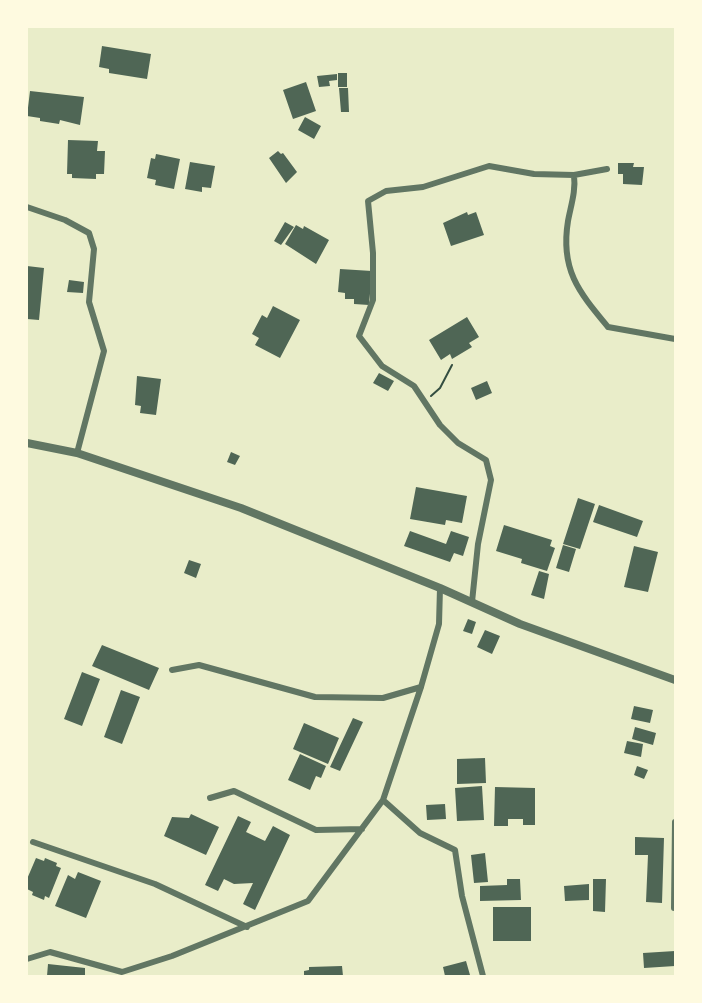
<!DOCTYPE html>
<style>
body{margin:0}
#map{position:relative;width:702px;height:1003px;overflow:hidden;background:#e9edc9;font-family:Lora,serif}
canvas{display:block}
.frame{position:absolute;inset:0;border:28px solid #fefae0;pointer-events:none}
</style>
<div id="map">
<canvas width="702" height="1003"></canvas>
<div class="frame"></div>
</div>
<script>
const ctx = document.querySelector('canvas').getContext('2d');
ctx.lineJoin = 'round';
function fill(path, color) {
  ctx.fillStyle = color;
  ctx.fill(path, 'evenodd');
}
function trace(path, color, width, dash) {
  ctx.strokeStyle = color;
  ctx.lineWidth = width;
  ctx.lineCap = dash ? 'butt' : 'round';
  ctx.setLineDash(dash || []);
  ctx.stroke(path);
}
fill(new Path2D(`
 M102,46L151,54L147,79L109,73V69L99,67Z
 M338,73H347V87H338Z
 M337,74V80L329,81L330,86L319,87L317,76Z
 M306,82L316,111L293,119L283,90Z
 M339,88H348L349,112H341Z
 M30,91L84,97L80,125L60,120L59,124L40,121V118L27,116Z
 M305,117L321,126L314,139L298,130Z
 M68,140L98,141L97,151H105L104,174H96V179L72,178V174H67Z
 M278,151L281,154L283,153L297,172L286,183L269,158Z
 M156,154L180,159L174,189L155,185L156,180L147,178L151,158L155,159Z
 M190,162L215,166L211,188L202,187V192L185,189Z
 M618,163H634L633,167H644L642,185L623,184V174H618Z
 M467,212L468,215L476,212L484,235L451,246L443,223Z
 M285,222L294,227L281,245L274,241Z
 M296,225L303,229L304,226L329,240L316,264L285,244Z
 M27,266L44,268L39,320L27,319Z
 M340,269L372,271L369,305L354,304V299H345V293L338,292Z
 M69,280L84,282L83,293L67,292Z
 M273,306L300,320L280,358L255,345L259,338L252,334L262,315L267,318Z
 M467,317L479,337L469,343L472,347L452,359L450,354L441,360L429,340Z
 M379,373L394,381L388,391L373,383Z
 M137,376L161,379L156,415L140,413L141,406L135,405Z
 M487,381L492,393L476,400L471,388Z
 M231,452L240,456L235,465L227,462Z
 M416,487L467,496L462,523L446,520L445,525L410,519Z
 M578,498L595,504L580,549L563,544Z
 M599,505L643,521L637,537L593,522Z
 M504,525L552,540L550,546L555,548L547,571L521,563L522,559L496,551Z
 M410,531L446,544L451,531L469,537L463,556L454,553L450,562L404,546Z
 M563,545L576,549L569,572L556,568Z
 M634,546L658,552L648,592L624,587Z
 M189,560L201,564L196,578L184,573Z
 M539,571L549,574L544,599L531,595Z
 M468,619L476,622L472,634L463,631Z
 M485,630L500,636L492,654L477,647Z
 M102,645L159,668L149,690L92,666Z
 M82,672L100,679L82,726L64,719Z
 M121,690L140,697L122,744L104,737Z
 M634,706L653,710L650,723L631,719Z
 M353,718L363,722L340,771L330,767Z
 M304,723L339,738L328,764L293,749Z
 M635,727L656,733L653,745L632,739Z
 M627,741L643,744L641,757L624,753Z
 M300,754L326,766L321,778L316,776L310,790L288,780Z
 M485,758L486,783L457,784V759Z
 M637,766L648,770L644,779L634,775Z
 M482,786L484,820L457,821L455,788Z
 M495,787L535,788V825H523V819H508V826H494Z
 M445,804L446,819L427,820L426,805Z
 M191,814L219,827L206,855L164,836L172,817L189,818Z
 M238,816L251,822L246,832L265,841L273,826L290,835L255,910L243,904L253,883L234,884L224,879L218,891L205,885Z
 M635,837L664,838L662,903L646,902L648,855H635Z
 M485,853L488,882L474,883L471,855Z
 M36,858L44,861L45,858L57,863L56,866L61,868L49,898L45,896L44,900L32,895L33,892L27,889V879Z
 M78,872L101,881L86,918L55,906L68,875L75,879Z
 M507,879H520L521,900L480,901V886L507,885Z
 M593,879H606L605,912L593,911Z
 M589,884V900L565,901L564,886Z
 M493,907H531V941H493Z
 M675,951V966L644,968L643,953Z
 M466,961L470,975L445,976L443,967Z
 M48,964L85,968V976H47Z
 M342,966L343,976H304V971L309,970V967Z`), '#4f6655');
trace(new Path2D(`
 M431,396L440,388L452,365`), '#344e41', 2);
trace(new Path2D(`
 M574,175C576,191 571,205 568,221C560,270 579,292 608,327L675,339
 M27,207L65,220L89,233L94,249L89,302L104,351L77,453
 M472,602L478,544L491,480L486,460L458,443L440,425L414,386L382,366L359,336L373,300V253L368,201L386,191L423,187L489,166L534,174L574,175L607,169
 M172,670L199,665L315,697L383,698L421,687
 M210,798L234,791L316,830L362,829
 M383,800L420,833L455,850L462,896L483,976
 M33,842L155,884L247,927
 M674,908L675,822
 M27,959L50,952L122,972L172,956L308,901L383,800L421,687L439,624L440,588`), '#617663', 6);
trace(new Path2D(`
 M27,443L77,453L241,508L440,588L520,624L675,680`), '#617663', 8);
</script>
